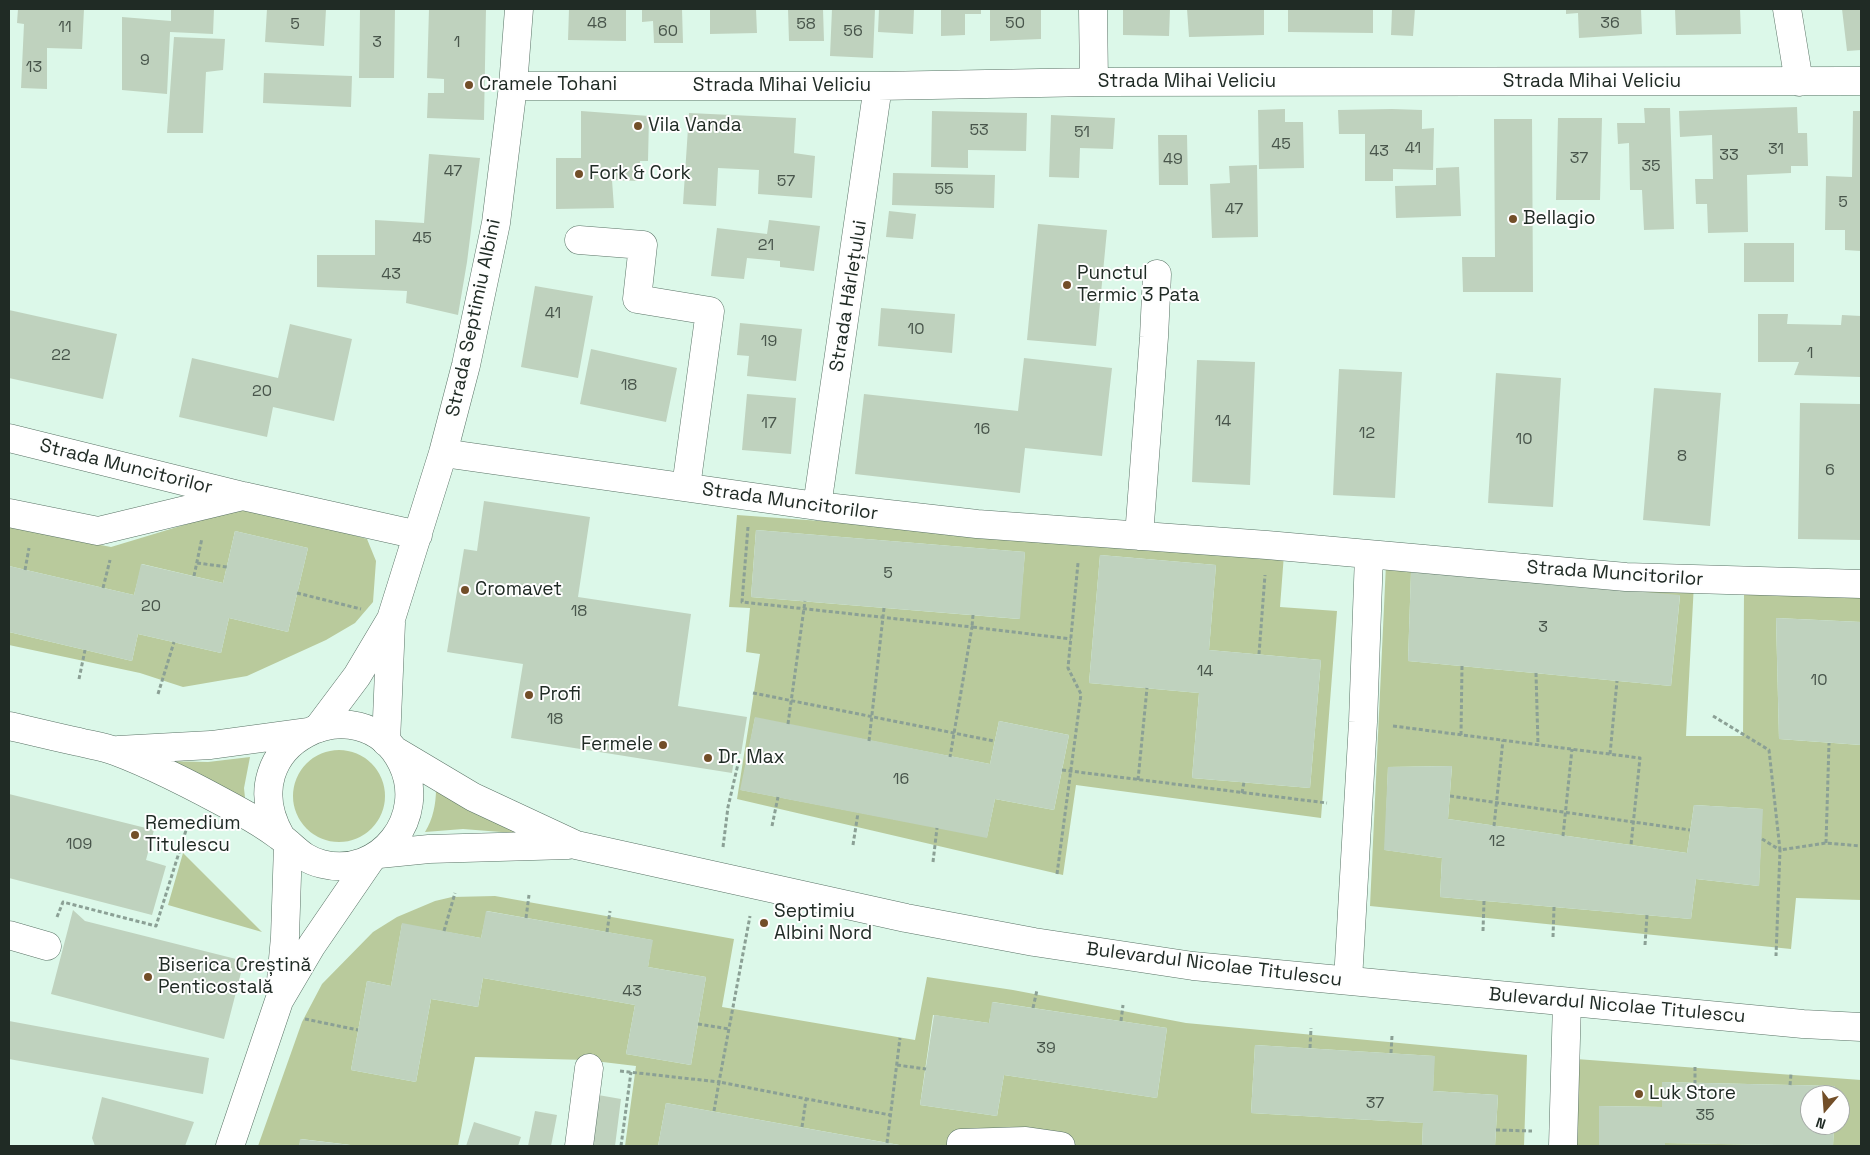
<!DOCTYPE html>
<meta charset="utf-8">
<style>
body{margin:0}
#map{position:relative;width:1870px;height:1155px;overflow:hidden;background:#dcf8e9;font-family:"Space Grotesk",sans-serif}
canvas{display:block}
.frame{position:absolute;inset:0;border:10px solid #202b25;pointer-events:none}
.north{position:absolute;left:1800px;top:1085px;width:50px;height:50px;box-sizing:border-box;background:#fefefe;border:1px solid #a5aaa7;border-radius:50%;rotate:198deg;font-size:14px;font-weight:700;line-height:20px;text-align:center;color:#202b25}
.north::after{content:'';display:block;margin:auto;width:18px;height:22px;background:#724e28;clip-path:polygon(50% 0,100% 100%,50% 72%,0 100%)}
</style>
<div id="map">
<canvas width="1870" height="1155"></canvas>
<div class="frame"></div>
<div class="north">N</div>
</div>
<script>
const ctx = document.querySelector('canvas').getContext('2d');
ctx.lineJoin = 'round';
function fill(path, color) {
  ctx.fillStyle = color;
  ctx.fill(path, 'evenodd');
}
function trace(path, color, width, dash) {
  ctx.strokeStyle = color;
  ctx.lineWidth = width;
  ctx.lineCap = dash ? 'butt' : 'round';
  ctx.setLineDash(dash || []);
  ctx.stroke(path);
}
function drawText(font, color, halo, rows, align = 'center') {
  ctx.font = font + ' "Space Grotesk",sans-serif';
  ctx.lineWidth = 4;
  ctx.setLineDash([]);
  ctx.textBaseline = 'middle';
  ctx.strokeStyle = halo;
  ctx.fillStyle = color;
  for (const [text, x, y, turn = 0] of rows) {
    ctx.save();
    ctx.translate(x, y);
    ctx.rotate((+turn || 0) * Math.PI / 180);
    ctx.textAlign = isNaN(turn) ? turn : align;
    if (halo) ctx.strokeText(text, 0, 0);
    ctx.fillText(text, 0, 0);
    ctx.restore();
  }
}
fill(new Path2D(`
 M240,508L284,515L367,539L376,561L373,602L355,623L326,640L247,676L183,687L140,673L9,645V632L132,661L138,634L221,653L229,618L288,632L308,548L235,531L223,583L142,564L134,595L9,566V527L111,547Z
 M737,515L1284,554L1280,607L1337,611L1321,818L1076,785L1063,875L737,799L760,654L746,652L750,608L729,607ZM756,530L1025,552L1019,619L751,597ZM1100,555L1216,565L1209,650L1321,660L1310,788L1192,778L1199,693L1089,683ZM755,718L990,764L999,721L1069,735L1054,810L995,799L987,837L741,790Z
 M1386,564L1694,583L1686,736H1743L1744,593L1861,597V622L1776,618L1779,739L1861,745V900L1796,898L1791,949L1370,906ZM1411,572L1680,596L1671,686L1408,661ZM1452,766L1448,819L1687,853L1694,805L1762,809L1759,886L1696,879L1691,919L1440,897L1442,858L1385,850L1388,767Z
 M293 796a46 46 0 1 1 92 0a46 46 0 1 1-92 0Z
 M250,757L244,788L245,798L162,761L208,762Z
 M436,789L472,811L539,835L463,829L425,832C433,819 436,804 436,789Z
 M183,853L262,932L168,905Z
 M495,896L734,939L722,1007L915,1040L927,977L1013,990L1186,1023L1527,1055L1524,1146H1495L1498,1095L1433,1091L1434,1056L1255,1045L1251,1113L1423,1123L1422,1146H905L666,1103L658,1146H625L636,1066L586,1060L475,1057L458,1146H359L301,1139L299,1146H258L302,1022L322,984L373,932L397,917L435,901L452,897ZM487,911L652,940L648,967L706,977L691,1065L626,1054L635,1005L483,978L478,1007L431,999L416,1082L351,1070L367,981L391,986L402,924L481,938ZM993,1002L1167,1028L1157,1098L1004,1075L997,1116L920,1105L933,1015L989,1023Z
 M1576,1059L1861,1080V1146H1665V1143L1833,1146L1834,1125H1840V1095H1834V1086L1662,1082V1107L1599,1106V1146H1577Z`), '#b9ca9c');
fill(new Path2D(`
 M18,9H84L82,49L47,48V89L21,88L24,24L17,23Z
 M171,9H214L213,34L170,32L167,94L122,90V17L171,21Z
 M267,9H326L324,46L265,42Z
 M360,9H395L394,78H359Z
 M429,9H486L484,120L427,118L428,93H444V79L427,78Z
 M569,9H626V41L568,40Z
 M642,9H682L683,43H654L653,21L642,22Z
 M710,9H756L757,33L710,34Z
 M788,9H823L824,41H789Z
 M832,9H875L873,58L830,56Z
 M879,9H914L913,34L878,32Z
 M941,9H981V14H965V35L941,36Z
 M990,9H1041V39L990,41Z
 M1123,9H1170L1169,36L1123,35Z
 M1187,9H1264V35L1189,37Z
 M1288,9H1373V33L1288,32Z
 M1392,9H1415L1413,36L1391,35Z
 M1566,9H1641L1642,34L1579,38L1578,13L1566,14Z
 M1675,9H1740L1741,34L1676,35Z
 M1842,9H1861V50L1847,51Z
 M174,37L225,39L223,70L206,72L203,133H167Z
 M264,73L352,76L351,107L263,103Z
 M1797,107L1798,133H1807L1808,166H1791V173L1747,175L1748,232L1708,233L1707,204H1696L1695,179H1713L1712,135L1680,137L1679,111Z
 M1644,108H1670L1674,229L1644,230L1642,190H1630L1629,143L1618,144L1617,123H1645Z
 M1285,109V122H1303L1304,168L1259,169L1258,110Z
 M1392,109L1422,110V129L1434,128L1433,170L1393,169V181H1365V134H1339L1338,110Z
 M581,111L649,116L648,161H640L639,181L612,180L614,208L556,209V158H581Z
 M932,111L1027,113L1026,151L968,150V168L931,167Z
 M1853,111H1861V251L1845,250V230H1825L1826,176L1852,177Z
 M689,113L796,118L794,153L815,156L812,198L758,194L759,170L718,168L716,206L683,204Z
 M1051,115L1115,118L1113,149L1080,148L1079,178L1049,177Z
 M1558,118H1602L1600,200H1556Z
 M1494,119H1532L1533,292H1463L1462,257H1495Z
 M1158,135H1187L1188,185H1159Z
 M429,154L480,158L467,262L458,315L406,303L407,291L317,287V255H375V220L424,223Z
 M1257,165L1258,237L1212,238L1210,184L1230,183L1229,166Z
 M1459,167L1461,216L1396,218L1395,186L1436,185V168Z
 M893,173L995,175L994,208L892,205Z
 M889,211L916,214L913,239L886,237Z
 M769,220L820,226L814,271L780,267V261L747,258L744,279L711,276L717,228L767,234Z
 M1038,224L1107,230L1096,346L1027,340Z
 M1744,243H1794V282H1744Z
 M535,286L593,296L578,378L521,367Z
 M881,308L955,314L952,353L878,346Z
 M9,310L117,334L103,399L9,378Z
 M1758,314H1788L1787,324L1841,325L1842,315L1861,316V377L1794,375L1799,362H1758Z
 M740,323L802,329L796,381L747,376L749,356L737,355Z
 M290,324L352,339L334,421L273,407L267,437L179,417L192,358L278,378Z
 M591,349L677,368L666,422L580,404Z
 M1024,358L1112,368L1102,456L1025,448L1020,493L855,474L864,394L1018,411Z
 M1197,360L1255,362L1250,485L1192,482Z
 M1339,369L1402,372L1395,498L1333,495Z
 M1496,373L1561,378L1553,507L1488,503Z
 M1654,388L1721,393L1710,526L1643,520Z
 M747,394L796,398L791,454L742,450Z
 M1800,403L1861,404V540L1798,539Z
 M484,501L590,517L578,597L691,614L678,706L747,717L741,754L735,753L732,773L511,738L523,664L447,652L464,549L477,551Z
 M756,530L1025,552L1020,619L751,597Z
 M235,531L308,548L288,632L229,618L221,653L138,634L132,661L9,632V566L134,595L141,564L223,583Z
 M1100,555L1216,565L1209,650L1321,660L1310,788L1192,778L1199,693L1089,683Z
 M1411,572L1680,595L1671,686L1408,661Z
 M1776,618L1861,622V745L1779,739Z
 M755,717L990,764L999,721L1069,735L1054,810L995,799L987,838L740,790Z
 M1452,766L1448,819L1687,853L1694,805L1763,809L1759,886L1696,879L1691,919L1440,897L1442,858L1384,850L1388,767Z
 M9,794L154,830L146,860L166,866L152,915L9,878Z
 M73,910L85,921L244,961L224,1039L51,994Z
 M486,911L653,940L648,967L706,977L691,1065L626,1054L635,1005L483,978L478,1007L431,999L416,1082L351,1070L367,981L391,986L402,923L481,938Z
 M992,1002L1167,1028L1157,1098L1004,1075L997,1116L920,1105L934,1015L989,1023Z
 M9,1021L209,1058L203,1094L9,1059Z
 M1255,1045L1435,1056L1433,1091L1498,1095L1495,1146H1422L1423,1123L1251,1113Z
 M1662,1082L1835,1086L1834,1095H1810V1125H1834L1833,1146L1665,1143V1146H1599V1106L1662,1107Z
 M598,1095L621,1099L615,1146H591Z
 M102,1097L194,1122L185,1146H95L92,1138Z
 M666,1103L899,1145V1146H658Z
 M535,1111L557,1115L551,1146H528Z
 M474,1122L521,1137L518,1146H466Z
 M300,1139L350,1145V1146H299Z`), '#bfd2be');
const minor = new Path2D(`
 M1093,9L1094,82
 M1787,9L1799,82
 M513,86H878L1094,82L1861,81
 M579,240L643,245L637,299L710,311L686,487
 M9,438L243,496L418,535
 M443,453L817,506L977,524L1267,545L1626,577L1861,584
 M817,506L878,86
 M9,513L98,531L239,497
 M1139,536L1154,337L1157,274
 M318,728L357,676L391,619L443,453L466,365L496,223L513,86L519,9
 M386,742L391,623
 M9,935L47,946
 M1348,980L1363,722L1369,555
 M280,992L285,937L288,845
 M230,1146L279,1001L312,945L371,859
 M579,1146L589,1068
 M961,1146V1143L1026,1141L1061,1146
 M1563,1146L1567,1002`);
const major = new Path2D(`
 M9,726C32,731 55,737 79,742C91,745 104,747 115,751C158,767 201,790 241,812C254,819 267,827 279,836C295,847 301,859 322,864C381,879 428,816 402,763C361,680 227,743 281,837
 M118,750L211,745L307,732
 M394,750L473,797L576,845L906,918L1034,942L1193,966L1803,1024L1861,1027
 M379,854L429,849L568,845`);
trace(minor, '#5a7366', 29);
trace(major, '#5a7366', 29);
trace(new Path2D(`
 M748,527L742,602L972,627L950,757
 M197,563L227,567
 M25,570L29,548
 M194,576L202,538
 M103,588L110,560
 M297,593L361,609
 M973,615L972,627L1071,639
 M1259,654L1265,575
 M1536,673L1538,745
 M79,679L85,650
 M753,693L994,741
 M158,694L174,642
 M1713,716L1769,750L1780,850L1826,843L1861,846
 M788,724L805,601
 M1393,726L1640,758L1631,845
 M1461,735L1462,666
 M869,741L884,608
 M1610,754L1617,681
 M1062,770L1327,803
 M1138,780L1147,688
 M1242,793L1244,782
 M1450,796L1690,830
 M772,826L778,797
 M1494,826L1503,740
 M1563,836L1572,749
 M1762,839L1780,850L1776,956
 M1826,843L1829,743
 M853,845L858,813
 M723,847L728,807L738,764
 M933,862L937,828
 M1057,874L1081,694L1068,668L1078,563
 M57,917L63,902L156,926L187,827
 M526,918L529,895
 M444,931L455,893
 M1483,931L1484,901
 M607,932L610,911
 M1553,937L1554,907
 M1645,945L1647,915
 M1033,1008L1037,990
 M305,1019L358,1030
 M1121,1021L1123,1005
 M698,1024L729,1029
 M1310,1048L1311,1028
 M1391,1053L1392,1036
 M897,1065L926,1069
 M1695,1067V1083
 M620,1071L719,1082L750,916
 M1790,1085L1791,1074
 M714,1111L719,1082L890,1115
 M802,1127L806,1099
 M1496,1130L1532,1131
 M887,1143L900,1038
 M621,1146L631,1072`), '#8ba095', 3, [4, 2.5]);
trace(minor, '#fff', 28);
trace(major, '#fff', 28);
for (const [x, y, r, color] of [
 [469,85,5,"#724e28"],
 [638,126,5,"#724e28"],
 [579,174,5,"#724e28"],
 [1513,219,5,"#724e28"],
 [1067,285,5,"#724e28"],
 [465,590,5,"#724e28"],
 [529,695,5,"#724e28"],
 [663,745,5,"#724e28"],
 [708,758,5,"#724e28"],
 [135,835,5,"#724e28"],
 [764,923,5,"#724e28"],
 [148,977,5,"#724e28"],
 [1639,1094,5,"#724e28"]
]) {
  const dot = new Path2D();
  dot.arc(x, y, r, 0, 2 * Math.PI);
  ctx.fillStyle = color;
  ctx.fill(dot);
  trace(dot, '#fefefe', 2);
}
drawText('16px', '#48554b', null, [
 ["48",597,24],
 ["50",1015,24],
 ["36",1610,24],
 ["5",295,25],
 ["58",806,25],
 ["11",65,28],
 ["60",668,32],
 ["56",853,32],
 ["3",377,43],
 ["1",457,43],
 ["9",145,61],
 ["13",34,68],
 ["53",979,131],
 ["51",1082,133],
 ["45",1281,145],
 ["41",1413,149],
 ["31",1776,150],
 ["43",1379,152],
 ["33",1729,156],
 ["37",1579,159],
 ["49",1173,160],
 ["35",1651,167],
 ["47",453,172],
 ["57",786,182],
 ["55",944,190],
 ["5",1843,203],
 ["47",1234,210],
 ["45",422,239],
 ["21",766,246],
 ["43",391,275],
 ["41",553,314],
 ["10",916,330],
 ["19",769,342],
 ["1",1810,354],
 ["22",61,356],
 ["18",629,386],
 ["20",262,392],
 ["14",1223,422],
 ["17",769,424],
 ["16",982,430],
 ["12",1367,434],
 ["10",1524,440],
 ["8",1682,457],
 ["6",1830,471],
 ["5",888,574],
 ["20",151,607],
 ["18",579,612],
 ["3",1543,628],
 ["14",1205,672],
 ["10",1819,681],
 ["18",555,720],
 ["16",901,780],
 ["12",1497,842],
 ["109",79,845],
 ["43",632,992],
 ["39",1046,1049],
 ["37",1375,1104],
 ["35",1705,1116]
]);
drawText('19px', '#202b25', '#fefefe', [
 ["Strada Mihai Veliciu",1187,82],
 ["Strada Mihai Veliciu",1592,82],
 ["Strada Mihai Veliciu",782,86],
 ["Strada Hârlețului",849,296,-81],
 ["Strada Septimiu Albini",474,318,-78],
 ["Strada Muncitorilor",126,467,14],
 ["Strada Muncitorilor",790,502,8],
 ["Strada Muncitorilor",1615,574,4],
 ["Bulevardul Nicolae Titulescu",1214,965,7],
 ["Bulevardul Nicolae Titulescu",1617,1006,5]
]);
drawText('19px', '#202b25', '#fefefe', [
 ["Cramele Tohani",479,85],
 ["Vila Vanda",648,126],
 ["Fork & Cork",589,174],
 ["Bellagio",1523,219],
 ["Punctul",1077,274],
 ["Termic 3 Pata",1077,296],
 ["Cromavet",475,590],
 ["Profi",539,695],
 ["Fermele",653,745,"right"],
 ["Dr. Max",718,758],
 ["Remedium",145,824],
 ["Titulescu",145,846],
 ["Septimiu",774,912],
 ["Albini Nord",774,934],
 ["Biserica Creștină",158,966],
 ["Penticostală",158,988],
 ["Luk Store",1649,1094]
], 'left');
</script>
